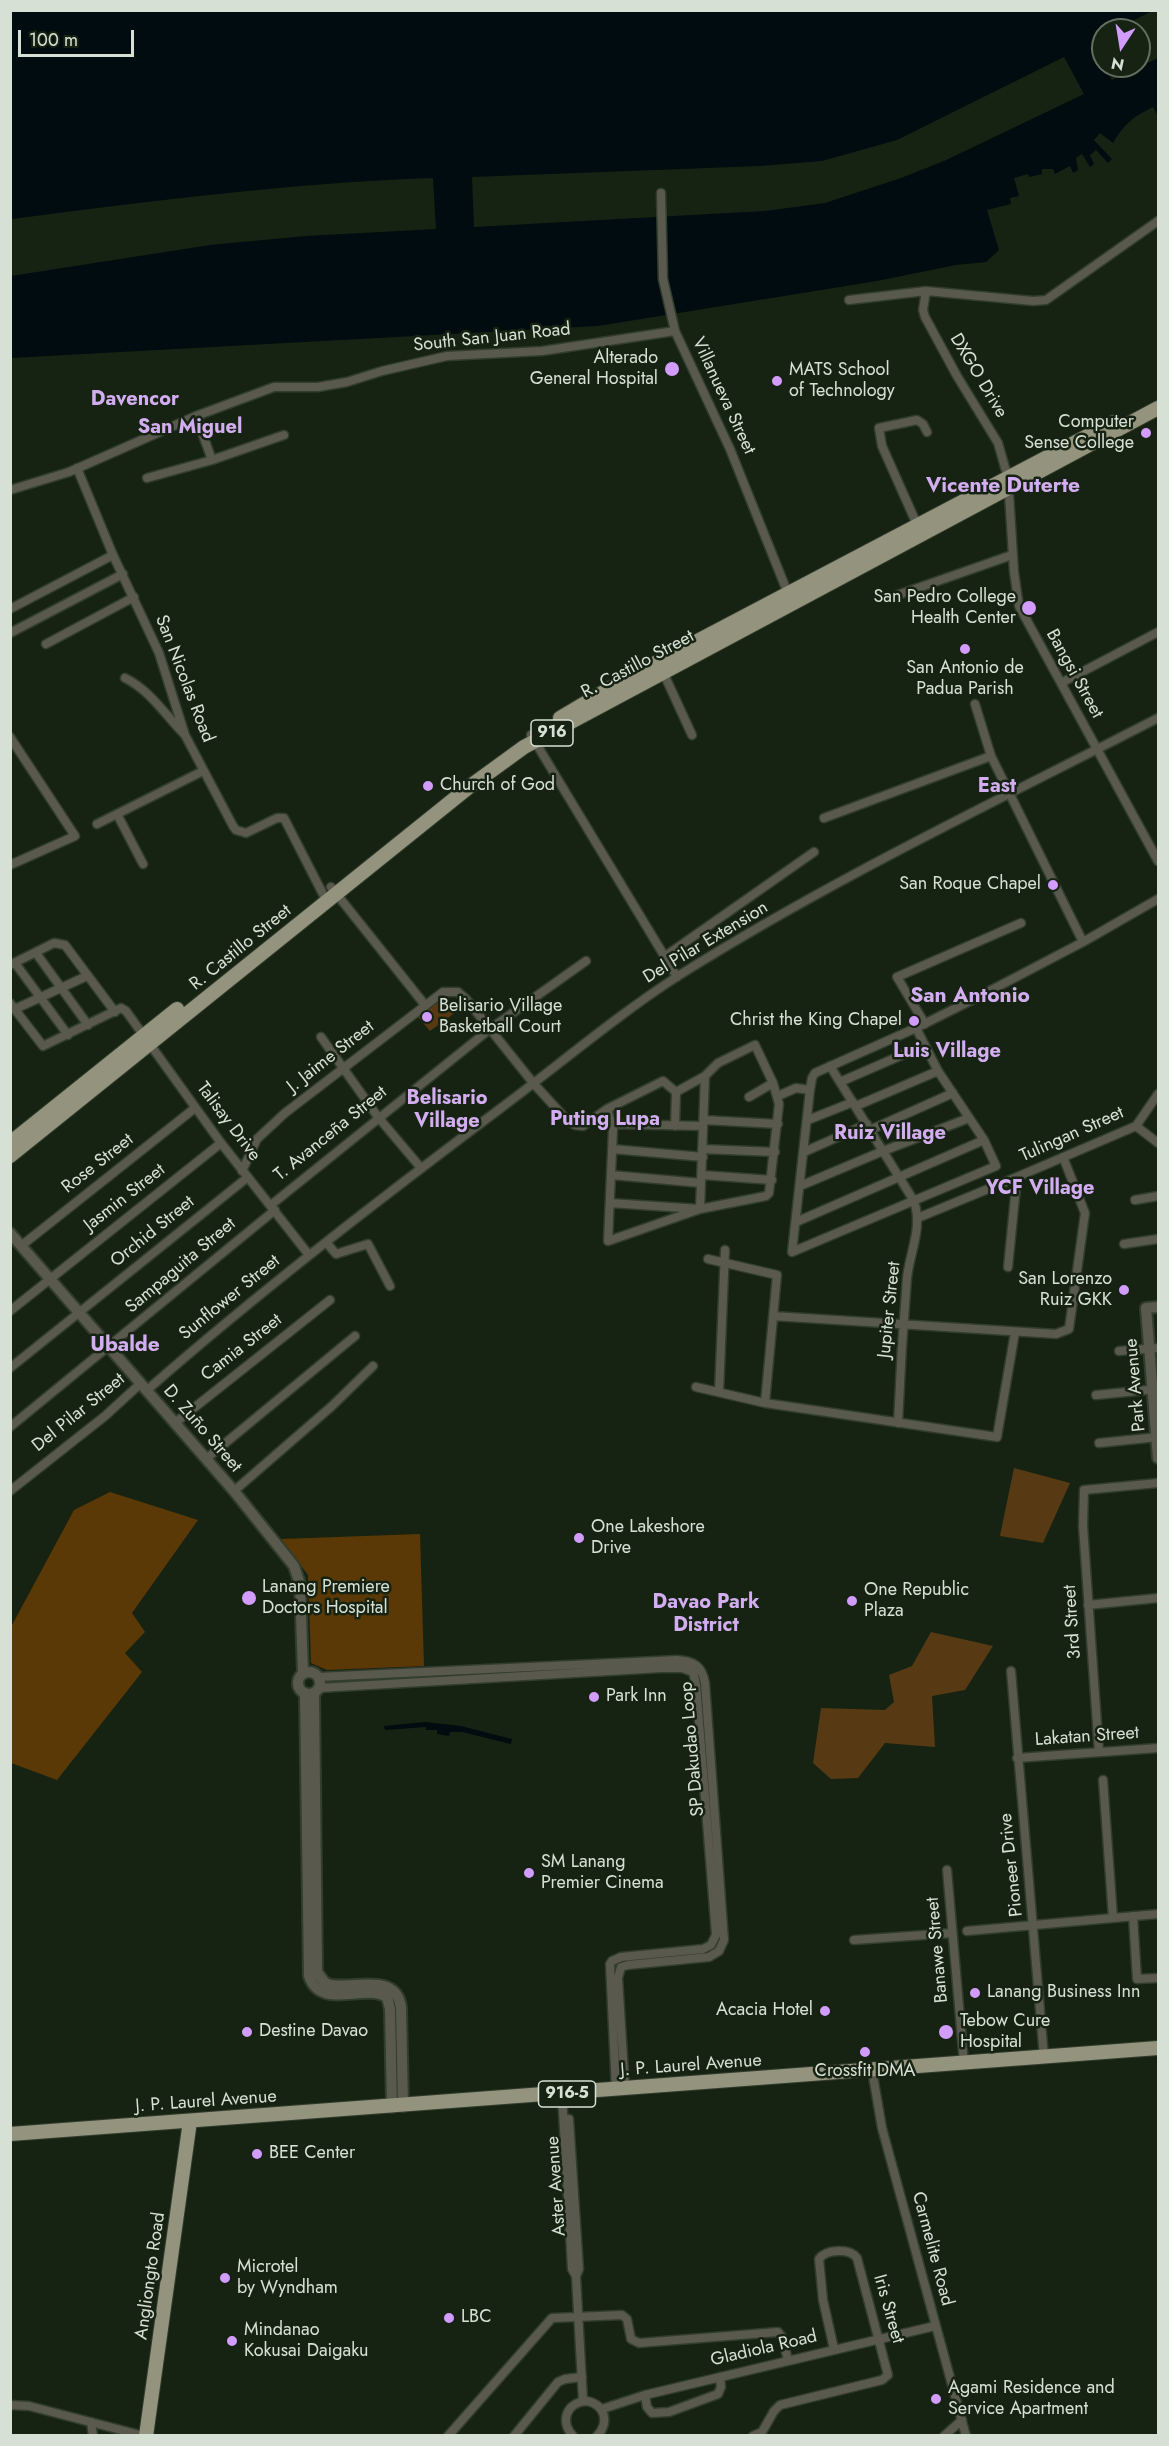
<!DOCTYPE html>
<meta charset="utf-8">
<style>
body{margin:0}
#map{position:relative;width:1169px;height:2446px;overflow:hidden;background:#162312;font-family:Jost,sans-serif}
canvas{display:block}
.frame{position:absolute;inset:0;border:12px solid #d7e0d5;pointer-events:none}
.north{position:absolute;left:1091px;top:18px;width:60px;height:60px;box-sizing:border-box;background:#162312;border:2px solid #636f60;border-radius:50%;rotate:192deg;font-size:16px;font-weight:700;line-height:24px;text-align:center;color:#d7e0d5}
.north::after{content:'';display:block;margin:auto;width:21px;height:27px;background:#d29cfd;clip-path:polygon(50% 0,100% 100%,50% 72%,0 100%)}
.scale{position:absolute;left:18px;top:30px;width:116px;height:27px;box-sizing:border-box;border:3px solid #d7e0d5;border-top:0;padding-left:8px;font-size:18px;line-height:21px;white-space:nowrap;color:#d7e0d5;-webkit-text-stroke:4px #162312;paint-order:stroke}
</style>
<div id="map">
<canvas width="1169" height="2446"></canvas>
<div class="frame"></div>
<div class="north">N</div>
<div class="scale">100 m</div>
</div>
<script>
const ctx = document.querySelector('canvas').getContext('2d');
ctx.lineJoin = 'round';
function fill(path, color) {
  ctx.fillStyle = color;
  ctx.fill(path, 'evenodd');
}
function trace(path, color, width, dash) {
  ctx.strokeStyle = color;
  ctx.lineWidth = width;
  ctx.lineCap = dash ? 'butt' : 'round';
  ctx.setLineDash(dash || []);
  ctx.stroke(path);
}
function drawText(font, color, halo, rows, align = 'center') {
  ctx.font = font + ' Jost,sans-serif';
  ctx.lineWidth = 5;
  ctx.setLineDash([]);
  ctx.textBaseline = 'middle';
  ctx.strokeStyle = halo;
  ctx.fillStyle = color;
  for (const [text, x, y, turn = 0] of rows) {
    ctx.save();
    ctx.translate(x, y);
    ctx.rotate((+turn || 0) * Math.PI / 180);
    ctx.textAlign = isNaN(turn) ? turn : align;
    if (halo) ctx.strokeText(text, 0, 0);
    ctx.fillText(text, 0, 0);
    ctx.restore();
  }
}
fill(new Path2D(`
 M445,997L456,1012L430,1031L418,1017Z
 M1014,1468L1070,1483L1043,1543L1000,1536Z
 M931,1632L993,1646L965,1690L932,1696L935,1747L885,1743L858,1778L831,1779L813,1763L821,1708L885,1710L894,1702L889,1675L912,1666Z`), '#573a14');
fill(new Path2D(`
 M110,1492L198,1520L132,1613L145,1632L125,1653L142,1672L57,1780L11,1763V1627L74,1510Z
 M420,1534L424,1666L327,1670L311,1663L308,1575L281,1539Z`), '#5b3907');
fill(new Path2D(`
 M11,11H1152L1115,30H1103V36L1091,42L1112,80L1158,58V116L1153,107C1134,116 1123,125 1113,143L1100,133L1094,140L1112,159L1108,163L1096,150L1090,155L1094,164L1090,167L1082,154L1076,158L1078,170L1073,173L1070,166L1055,174L1053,169H1042V174L1029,177L1028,174L1014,178L1019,196L1010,198L1011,204L987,210L999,250L986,262L956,265L877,281L598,326L11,358V276L210,245L306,236L436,229L433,178C291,183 151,201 11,219ZM1064,57L1084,94L944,161L901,178L825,203L765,211L474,227L472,177L760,166L822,161L897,140Z
 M425,1722L461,1726L512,1739L511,1744L462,1732H450L449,1736L437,1734V1730H426V1727L385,1730L384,1726Z`), '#000c0f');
const minor = new Path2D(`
 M661,193L663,279L675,331L730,449L789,596
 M926,291L923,310L925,317L957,376L998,443L1008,478L1014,572L1019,606L1158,861
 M849,300L926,291L1033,301L1046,300L1158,221
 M196,416L212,460
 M77,468L113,555L159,653L185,735L233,826L236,830L246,833L277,818H284L327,902
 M147,478L212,460L284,435
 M10,490L69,472L196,416L274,387H318L347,382L382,371L447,356L542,351L675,331
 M919,529L882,446L879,428L917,420L923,424L927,432
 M892,597L1012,555
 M10,609L113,555
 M10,633L123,574
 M46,644L134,597
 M663,672L692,735
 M125,678C151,691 165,715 185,735
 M1061,683L1158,632
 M975,704L991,756L1083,942
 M531,735L677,977
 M10,737L75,836L10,865
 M117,814L143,864
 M824,818L991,756
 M97,824L203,771
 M331,887L425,1005
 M36,953L88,1025
 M664,957L814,852
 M15,963L68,1035
 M10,965L54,943L65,945L115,1012
 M10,1003L43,1046L121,1008L126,1011L221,1143L309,1255
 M15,1009L87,976
 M925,1024L897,977L1021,923
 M916,1028L938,1071L984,1140L996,1166L792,1252L810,1090L812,1078L815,1073L916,1028L978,997L1083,942L1158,899
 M321,1037L378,1117L421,1168
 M830,1066L914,1201C923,1228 910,1251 907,1278C903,1326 900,1374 898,1423
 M840,1082L925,1045
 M778,1096L796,1088L810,1090
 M749,1097L773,1083
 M856,1106L938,1071
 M607,1109L613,1129L608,1241L700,1209L766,1196L769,1193L779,1104L773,1083L755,1045L718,1063L705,1076L676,1092L675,1126
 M704,1120L778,1124
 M808,1120L853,1102
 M613,1124L703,1126
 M1136,1126L1158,1143
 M870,1130L953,1093
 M612,1149L703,1157
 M702,1149L775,1152
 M804,1152L867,1124
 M242,1171L257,1139L285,1113L443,992H458L466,999L534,1084L567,1120L575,1125L583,1126L607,1109L663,1081L676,1092
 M611,1175L701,1183
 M702,1175L772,1180
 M800,1186L883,1151L969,1118
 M1135,1200L1158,1196
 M610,1203L700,1209L705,1076
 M271,1205L490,1029L586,961
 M920,1217L1017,1177L1136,1126L1158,1094
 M796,1222L984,1140
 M326,1242L336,1254L368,1244L390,1286
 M1124,1244L1158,1239
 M21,1246L195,1108
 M708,1259L777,1275L765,1403
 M1008,1267L1017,1177
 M10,1311L221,1143
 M773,1316L1056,1334L1069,1329L1085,1213L1063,1157
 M1119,1351L1158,1348
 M10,1368L248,1177
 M696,1387L765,1403L997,1437L1015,1332
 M146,1391C260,1291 380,1199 501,1108C560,1064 616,1016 678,976C832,879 997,801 1158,718
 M719,1392L725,1250
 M1096,1395L1158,1389
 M175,1423L330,1300
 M10,1427L275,1210
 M1099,1443L1158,1437
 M206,1459L355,1336
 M10,1491L105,1416L140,1384
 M234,1491L332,1406L373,1366
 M1088,1605L1158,1598
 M1011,1671L1044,2057
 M318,1677L677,1660C694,1661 702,1666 705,1683L724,1940L719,1951L709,1957L628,1965L621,1967L618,1978L625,2089
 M319,1688L661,1668H682L693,1672L696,1684L716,1935L711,1945L703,1949L621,1957L612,1961L610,1964L616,2090
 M1099,1752L1083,1526L1084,1490L1158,1483
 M1017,1758L1158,1748
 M1103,1780L1113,1918
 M947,1870L964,2063
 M1133,1916L1137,1979L1158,1978
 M967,1931L1158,1914
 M854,1940L952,1933
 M872,2070L882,2128L966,2436
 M562,2094L572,2269L576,2276L583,2401
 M569,2119L579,2269L576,2276
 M645,2395L647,2407L652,2413L669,2412L718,2394L721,2387L720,2377
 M10,2405L29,2406L144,2436
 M602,2409L645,2395L935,2326
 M91,2422L93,2436
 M448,2436L552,2318L622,2315L627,2319L631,2339L639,2343L778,2332L782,2337L788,2360
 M514,2436L558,2382L565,2379L582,2377
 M573,2436C559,2421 567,2402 587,2401C605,2405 610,2422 597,2436
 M753,2436L762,2432L774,2411L780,2405L882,2380L888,2375L857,2258C850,2248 826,2249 819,2259L823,2300L834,2349
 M944,2436L962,2420`);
const tertiary = new Path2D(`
 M10,1233L234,1491L294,1566L300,1584L303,1674
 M1158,1307L1146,1308L1158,1458
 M298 1683a11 11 0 1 1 22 0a11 11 0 1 1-22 0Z
 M305,1693L309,1976C321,2011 363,1983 387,1997L390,2009L392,2107
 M314,1693L317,1972L325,1983L331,1985C355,1989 397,1972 401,2008L403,2106`);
const primary = new Path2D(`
 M560,718L629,677L1114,422
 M10,1143L177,1009
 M10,1156L469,787L524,747L1158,408
 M10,2134L1158,2048
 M146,2436L190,2121`);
trace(minor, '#313d2d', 11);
trace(tertiary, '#313d2d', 14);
trace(primary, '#313d2d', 16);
trace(minor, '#59594e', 8);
trace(tertiary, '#59594e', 10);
trace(primary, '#94937d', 14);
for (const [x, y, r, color] of [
 [672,369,8,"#d29cfd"],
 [777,381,6,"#d29cfd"],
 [1146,433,6,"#d29cfd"],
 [1029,608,8,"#d29cfd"],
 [965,649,6,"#d29cfd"],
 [428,786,6,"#d29cfd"],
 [1053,885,6,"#d29cfd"],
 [427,1017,6,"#d29cfd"],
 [914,1021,6,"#d29cfd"],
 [1124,1290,6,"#d29cfd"],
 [579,1538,6,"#d29cfd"],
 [249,1598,8,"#d29cfd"],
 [852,1601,6,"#d29cfd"],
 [594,1697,6,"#d29cfd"],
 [529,1873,6,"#d29cfd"],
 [975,1993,6,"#d29cfd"],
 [825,2011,6,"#d29cfd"],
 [247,2032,6,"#d29cfd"],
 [946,2032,8,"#d29cfd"],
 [865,2052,6,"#d29cfd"],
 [257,2154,6,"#d29cfd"],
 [225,2278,6,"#d29cfd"],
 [449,2318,6,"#d29cfd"],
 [232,2341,6,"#d29cfd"],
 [936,2399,6,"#d29cfd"]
]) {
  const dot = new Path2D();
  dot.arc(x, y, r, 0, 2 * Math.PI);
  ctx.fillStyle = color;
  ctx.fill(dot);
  trace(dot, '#162312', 2);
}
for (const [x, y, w] of [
 [552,733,42],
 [567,2094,57]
]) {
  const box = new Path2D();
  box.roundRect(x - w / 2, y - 13, w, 26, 4.5);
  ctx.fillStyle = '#162312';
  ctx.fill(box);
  trace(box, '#d7e0d5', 1.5);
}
drawText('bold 16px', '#d7e0d5', null, [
 ["916",552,733],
 ["916-5",567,2094]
]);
drawText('18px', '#d7e0d5', '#162312', [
 ["South San Juan Road",492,338,-6],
 ["DXGO Drive",978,376,59],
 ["Villanueva Street",723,396,65],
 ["R. Castillo Street",638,665,-28],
 ["Bangsi Street",1074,674,61],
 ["San Nicolas Road",184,679,69],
 ["Del Pilar Extension",706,943,-31],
 ["R. Castillo Street",241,948,-39],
 ["J. Jaime Street",331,1057,-38],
 ["Talisay Drive",228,1122,53],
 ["T. Avanceña Street",331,1134,-39],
 ["Tulingan Street",1072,1135,-24],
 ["Rose Street",98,1164,-38],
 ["Jasmin Street",125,1198,-38],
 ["Orchid Street",153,1232,-39],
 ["Sampaguita Street",181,1266,-40],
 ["Sunflower Street",230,1298,-39],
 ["Jupiter Street",890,1310,-84],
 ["Camia Street",242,1348,-38],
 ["Park Avenue",1136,1385,-95],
 ["Del Pilar Street",79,1413,-39],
 ["D. Zuño Street",202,1429,49],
 ["3rd Street",1073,1622,-94],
 ["Lakatan Street",1087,1737,-4],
 ["SP Dakudao Loop",693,1749,-95],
 ["Pioneer Drive",1012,1865,-96],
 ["Banawe Street",938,1950,-95],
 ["J. P. Laurel Avenue",691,2066,-4],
 ["J. P. Laurel Avenue",206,2102,-4],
 ["Aster Avenue",557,2186,-94],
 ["Carmelite Road",932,2249,75],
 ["Angliongto Road",151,2276,-82],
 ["Iris Street",888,2309,74],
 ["Gladiola Road",764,2349,-13]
]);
drawText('18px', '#d7e0d5', '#162312', [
 ["Alterado",658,359,"right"],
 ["General Hospital",658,380,"right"],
 ["MATS School",789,371],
 ["of Technology",789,392],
 ["Computer",1134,423,"right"],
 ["Sense College",1134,444,"right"],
 ["San Pedro College",1016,598,"right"],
 ["Health Center",1016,619,"right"],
 ["San Antonio de",965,669,"center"],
 ["Padua Parish",965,690,"center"],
 ["Church of God",440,786],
 ["San Roque Chapel",1041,885,"right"],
 ["Belisario Village",439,1007],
 ["Basketball Court",439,1028],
 ["Christ the King Chapel",902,1021,"right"],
 ["San Lorenzo",1112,1280,"right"],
 ["Ruiz GKK",1112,1301,"right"],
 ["One Lakeshore",591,1528],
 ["Drive",591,1549],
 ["Lanang Premiere",262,1588],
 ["Doctors Hospital",262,1609],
 ["One Republic",864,1591],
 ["Plaza",864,1612],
 ["Park Inn",606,1697],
 ["SM Lanang",541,1863],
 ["Premier Cinema",541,1884],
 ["Lanang Business Inn",987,1993],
 ["Acacia Hotel",813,2011,"right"],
 ["Tebow Cure",960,2022],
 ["Hospital",960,2043],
 ["Destine Davao",259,2032],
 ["Crossfit DMA",865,2072,"center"],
 ["BEE Center",269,2154],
 ["Microtel",237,2268],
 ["by Wyndham",237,2289],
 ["LBC",461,2318],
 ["Mindanao",244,2331],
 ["Kokusai Daigaku",244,2352],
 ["Agami Residence and",948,2389],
 ["Service Apartment",948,2410]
], 'left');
drawText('bold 20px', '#d2adf0', '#162312', [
 ["Davencor",135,400],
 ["San Miguel",190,428],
 ["East",997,787],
 ["Luis Village",947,1052],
 ["Belisario",447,1099],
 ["Village",447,1122],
 ["Puting Lupa",605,1120],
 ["Ruiz Village",890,1134],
 ["YCF Village",1040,1189],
 ["Davao Park",706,1603],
 ["District",706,1626]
]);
drawText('bold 21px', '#d2adf0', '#162312', [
 ["Vicente Duterte",1003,487],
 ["San Antonio",970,997],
 ["Ubalde",125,1346]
]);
</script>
